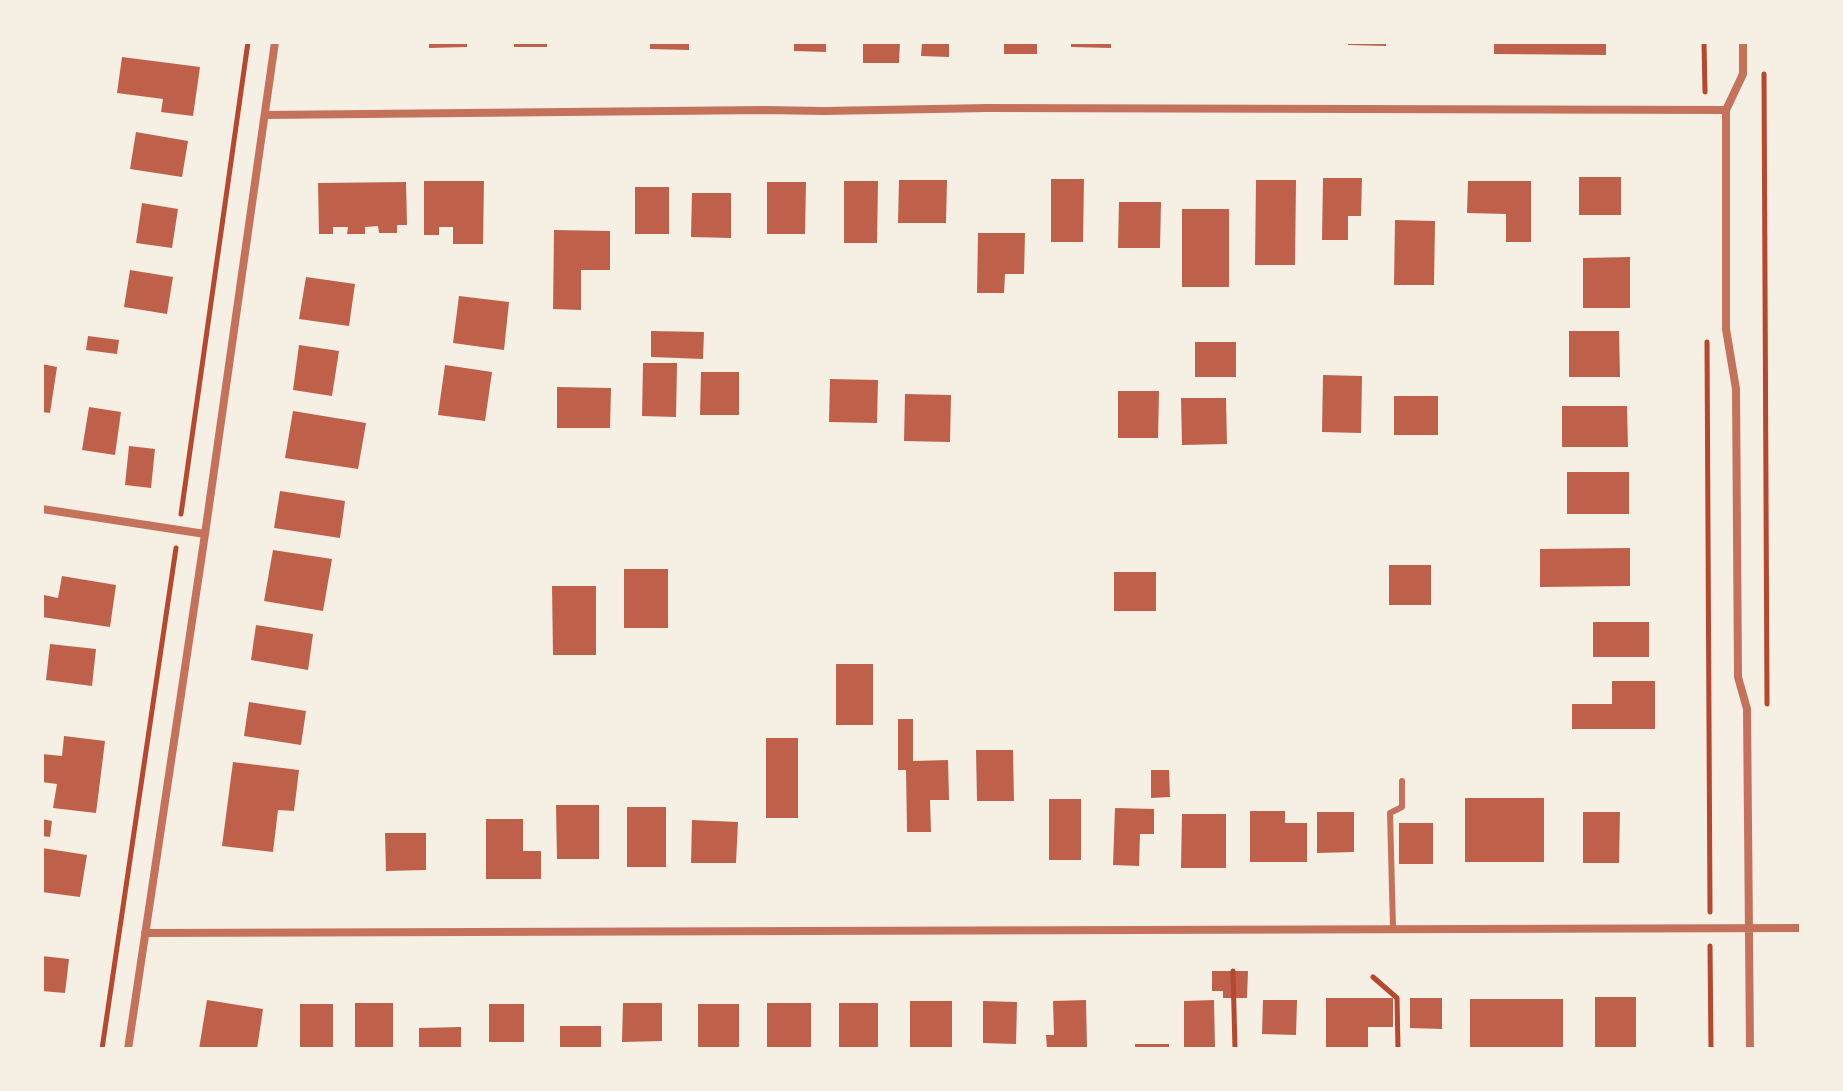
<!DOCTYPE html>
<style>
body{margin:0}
#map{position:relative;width:1843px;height:1091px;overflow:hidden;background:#f6efe4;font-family:Lato,sans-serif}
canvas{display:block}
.frame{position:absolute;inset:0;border:44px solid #f6efe4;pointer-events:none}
</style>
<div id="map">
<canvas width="1843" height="1091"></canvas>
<div class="frame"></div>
</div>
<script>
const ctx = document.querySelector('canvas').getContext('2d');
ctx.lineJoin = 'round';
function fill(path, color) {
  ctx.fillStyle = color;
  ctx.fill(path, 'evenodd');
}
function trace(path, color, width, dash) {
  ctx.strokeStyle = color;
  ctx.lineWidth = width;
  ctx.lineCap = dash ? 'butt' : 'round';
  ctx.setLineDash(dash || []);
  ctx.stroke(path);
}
fill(new Path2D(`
 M429,42H467V47L429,48Z
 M514,42H547V47H514Z
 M650,42H689V50L650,49Z
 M794,42H826V52L794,51Z
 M863,42H900L899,63H863Z
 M922,42H949V57L921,56Z
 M1004,42H1037V54H1004Z
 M1071,42H1111V48L1071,47Z
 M1348,42H1386V46L1348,45Z
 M1494,42H1606V55L1494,54Z
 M122,57L200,67L193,116L161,112L163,99L117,93Z
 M136,132L188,141L182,177L130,169Z
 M1579,177H1621V215H1579Z
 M1323,178H1362L1361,216H1348V240H1322Z
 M1051,179H1084L1083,242H1051Z
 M899,180H947L946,223H898Z
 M1256,180H1296L1295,265H1255Z
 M424,181H484L483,244H453V227H439V235H424Z
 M844,181H878L877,243H844Z
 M1468,181H1531V242H1506V214L1467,213Z
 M406,182L407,225H397V233H379L378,226L365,227V234H347L348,227H333V234H319L318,183Z
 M767,182H806L805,234H767Z
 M635,187H669V234H635Z
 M692,193H731V238L691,237Z
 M1119,202H1161L1160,248H1118Z
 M142,203L178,209L172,248L136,243Z
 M1182,209H1229V287H1182Z
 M1395,220L1435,221L1434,285H1394Z
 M554,230L610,231V270H581V310L553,309Z
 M978,233H1025L1024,274H1005L1004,293H977Z
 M1630,257V308H1583V258Z
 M130,270L173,277L167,314L124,307Z
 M306,277L355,284L349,326L299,319Z
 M459,296L509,302L504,350L453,343Z
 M651,331L704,332L703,359L651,357Z
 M1569,331H1619L1620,377H1569Z
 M88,336L119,340L117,354L86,350Z
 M1195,342H1236V377H1195Z
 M299,345L339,351L332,396L293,390Z
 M643,363H677L676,417L642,416Z
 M42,364L57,367L50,413L42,412Z
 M445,365L492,372L485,421L438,415Z
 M701,372H739V415H700Z
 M1323,375L1362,376L1361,433L1322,432Z
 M830,379L878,380L877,423L829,422Z
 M557,387L611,388L610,428H557Z
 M1118,391H1159L1158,438H1118Z
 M905,394L951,395L950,442L904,441Z
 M1394,396H1438V435H1394Z
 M1181,398H1226L1227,444L1182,445Z
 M1562,406H1627L1628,447H1562Z
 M89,407L121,412L115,455L82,450Z
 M293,411L366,423L358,469L285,458Z
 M129,446L155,449L151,488L125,485Z
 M1567,472H1629V514H1567Z
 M280,491L345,501L340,538L274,528Z
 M1630,548V586L1540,587V549Z
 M273,550L332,559L323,611L264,601Z
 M1389,565H1431V605H1389Z
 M624,569H668V628H624Z
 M1114,572H1156V611H1114Z
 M62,576L116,585L110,627L42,617L44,595L58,598Z
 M552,586H596V655H553Z
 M1593,622H1649V657H1593Z
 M256,625L313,634L308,670L251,660Z
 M50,644L96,649L92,686L46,680Z
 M836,664H873V725H836Z
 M1612,681H1655V729H1572V704H1612Z
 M249,702L306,711L301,745L244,736Z
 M898,719H913V761L948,760L949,800H930L931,832H907L906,770H898Z
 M64,736L105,741L96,813L53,808L57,784L42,782V754L62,756Z
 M766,738H798V818H766Z
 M976,750H1013L1014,801H977Z
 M233,762L299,770L294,811L278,810L273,852L222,846Z
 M1151,770H1169L1170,797L1151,798Z
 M1465,798H1544V862H1465Z
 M1049,799H1081V860H1049Z
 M556,805H599V859H557Z
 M627,807H666V867H627Z
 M1115,808L1154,809V834H1140L1139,866L1113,865Z
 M1250,811H1285V823H1307V862H1250Z
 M1317,812H1354V852L1317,853Z
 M1583,812H1620L1619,863H1583Z
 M1182,814H1226V868H1181Z
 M42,819L52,821L50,837L42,836Z
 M486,819H523V851H541V879H486Z
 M692,820L738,822L736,863H691Z
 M1399,823H1433V864H1399Z
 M385,833H426V870L386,871Z
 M42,848L87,855L80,897L42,892Z
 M42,956L69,959L65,993L42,991Z
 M1212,971H1248L1247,998H1223V991H1212Z
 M1595,997H1636V1049H1595Z
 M1326,998H1393V1027H1368V1049H1326Z
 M1410,998H1442V1029L1410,1028Z
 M1470,999H1563V1049H1470Z
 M207,1000L263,1009L257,1049H199Z
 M1086,1000L1087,1049H1047L1046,1035H1054L1053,1001Z
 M1214,1000L1215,1049H1184V1001Z
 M1263,1000H1297L1296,1035L1262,1034Z
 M910,1001H952V1049H910Z
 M983,1001L1017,1002L1016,1044L983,1043Z
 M355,1003H393V1049H355Z
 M623,1003H662V1041L622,1042Z
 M767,1003H811V1049H767Z
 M839,1003H878V1048H839Z
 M300,1004H333V1049H300Z
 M489,1004H524V1042H489Z
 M698,1004H739V1049H698Z
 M560,1026H601V1049H560Z
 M461,1027V1049H419V1028Z
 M1135,1044H1169V1049H1135Z`), '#bf614a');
trace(new Path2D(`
 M1704,42L1705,92
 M1764,74L1767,704
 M1707,342L1710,912
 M181,514L248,42
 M1710,946L1711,1049
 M1233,971L1235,1049
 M1373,977L1397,998L1398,1049
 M102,1049L176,548`), '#b5482f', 5);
trace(new Path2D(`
 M1393,928L1390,813L1402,807V781`), '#c5725c', 6);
trace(new Path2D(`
 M1743,42V74L1726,110V329L1736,389L1738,677L1747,709L1750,1049
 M265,115L765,110L824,111L988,108L1726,110
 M42,509L205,534
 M145,933L1801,928
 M128,1049L205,534L275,42`), '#c5725c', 8);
</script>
